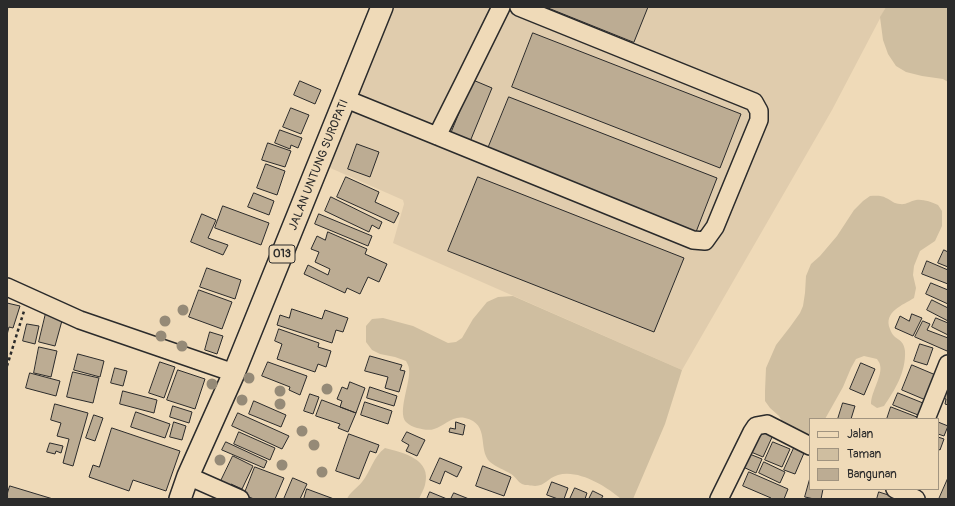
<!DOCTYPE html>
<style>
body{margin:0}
#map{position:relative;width:955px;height:506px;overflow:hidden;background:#efdab8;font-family:Pangolin,sans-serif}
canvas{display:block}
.frame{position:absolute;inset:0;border:8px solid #2b2b2b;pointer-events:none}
.legend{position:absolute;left:809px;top:418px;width:130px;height:72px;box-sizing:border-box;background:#efdab8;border:1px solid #a19480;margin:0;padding:5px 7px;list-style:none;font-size:12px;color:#2b2b2b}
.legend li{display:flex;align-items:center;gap:8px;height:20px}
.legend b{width:20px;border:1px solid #a19480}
</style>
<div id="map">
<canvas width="955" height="506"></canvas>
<div class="frame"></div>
<ul class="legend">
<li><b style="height:5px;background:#efdab8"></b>Jalan</li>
<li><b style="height:11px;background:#cfbea0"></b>Taman</li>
<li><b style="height:11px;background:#bcac93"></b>Bangunan</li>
</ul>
</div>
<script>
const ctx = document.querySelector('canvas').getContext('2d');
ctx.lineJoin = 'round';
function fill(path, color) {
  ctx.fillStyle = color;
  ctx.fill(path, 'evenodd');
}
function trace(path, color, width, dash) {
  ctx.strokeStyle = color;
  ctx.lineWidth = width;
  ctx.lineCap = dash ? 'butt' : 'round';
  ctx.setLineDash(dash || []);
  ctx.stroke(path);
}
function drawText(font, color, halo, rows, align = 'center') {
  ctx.font = font + ' Pangolin,sans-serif';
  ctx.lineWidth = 4;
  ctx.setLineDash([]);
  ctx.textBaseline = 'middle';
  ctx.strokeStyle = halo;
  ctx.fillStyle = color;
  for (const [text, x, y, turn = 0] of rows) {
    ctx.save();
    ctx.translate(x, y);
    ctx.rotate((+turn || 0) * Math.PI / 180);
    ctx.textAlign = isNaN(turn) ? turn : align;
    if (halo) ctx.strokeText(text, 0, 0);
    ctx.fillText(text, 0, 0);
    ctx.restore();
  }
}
fill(new Path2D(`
 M382,7H886L832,110L682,370L393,243L404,204L403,200L319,163Z`), '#e0ccad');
fill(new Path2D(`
 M886,7H948V82L943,79L922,76L906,72L896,66L888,54L883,40L880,17Z
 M870,196C875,196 881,195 886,198C891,200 894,204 900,204C906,205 910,201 916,200C923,199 931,202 938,205L942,211V226L935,241L920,251L914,266L913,275L916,288L914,298C903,305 883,312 890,329C891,332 892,334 895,337C901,341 904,343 905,351C906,372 895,390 884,406L877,408L871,404C871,392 883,375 880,365C880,363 878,361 877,359L864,356L856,359L851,368L843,387L825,419H810V435L807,436L783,423L779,416L770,408L765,401V391L766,368L776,345L790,327L800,313L803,306L805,293L806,276L811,264L820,256L837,236L854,210L863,201Z
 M513,296L682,370L665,424L633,499H621C606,486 578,469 558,475C545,479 545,489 528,485C526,485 524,485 522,484C518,482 515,476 511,474C505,470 496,467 490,462C477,449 491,424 465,418C452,415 445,426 434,429C429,431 422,429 417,428C413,427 409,425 406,422C397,412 411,382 409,369C409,366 407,363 406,361L395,357L380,354L372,350L366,342V326L372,319L383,318L413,326L448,343L456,342L462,338L473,319L487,302L498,297Z
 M385,448C404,453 432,459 425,485C424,489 421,494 419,499H347C350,492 357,488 362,482C371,471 373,457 385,448Z`), '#cfbea0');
const building = new Path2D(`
 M546,7H648L634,42Z
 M533,33L741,114L720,168L512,87Z
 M473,80L492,88L469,144L450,136Z
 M300,81L321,90L315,104L294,95Z
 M509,97L717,178L696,232L487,151Z
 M291,108L309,115L301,134L283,127Z
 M280,130L302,138L298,148L291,145L290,149L275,143Z
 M268,143L291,151L285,167L262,160Z
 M357,144L379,152L370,177L348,169Z
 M266,164L285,171L277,195L257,188Z
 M346,177L379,192L375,202L399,213L394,223L337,197Z
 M478,177L684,258L654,332L448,251Z
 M254,193L274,201L269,215L248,207Z
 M331,197L382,222L379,229L372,225L369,232L325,211Z
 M223,206L269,223L261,245L215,228Z
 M202,214L216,220L208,238L228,245L223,255L191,242Z
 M319,214L372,236L368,246L315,224Z
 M328,232L367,249L365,254L387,264L379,282L368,277L360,294L347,288L345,293L304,274L308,265L328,275L330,269L315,262L319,252L311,249L317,236L325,240Z
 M944,250L948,252V267L938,263Z
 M927,261L948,270V284L922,274Z
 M207,268L241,280L235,299L200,287Z
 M931,283L948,290V304L926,294Z
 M199,290L232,302L222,329L189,317Z
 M932,300L948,308V321L927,310Z
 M7,303L20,306L13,328L9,327L7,335Z
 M292,309L322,319L325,310L348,318L343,332L336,330L332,343L277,325L280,315L289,318Z
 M46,313L63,317L55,346L39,342Z
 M912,314L922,318L913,336L895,328L900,316L909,321Z
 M936,318L948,323V335L932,327Z
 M923,321L930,324L927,330L948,338V349L947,351L915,337Z
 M27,324L39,326L35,344L23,341Z
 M279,329L319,343L318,347L331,351L326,367L318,364L315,372L277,359L282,344L275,341Z
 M210,332L223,336L217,354L205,350Z
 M920,344L933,348L927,365L914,361Z
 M39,347L57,351L51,377L34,373Z
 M78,354L104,361L100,377L74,370Z
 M370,356L402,365L400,370L405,371L399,392L385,388L388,377L365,371Z
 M160,362L175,367L164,398L149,393Z
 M268,362L307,376L300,395L289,390L290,387L262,376Z
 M861,363L875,369L864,395L850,389Z
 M912,365L938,376L928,401L902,390Z
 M115,368L127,371L123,386L111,383Z
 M178,370L205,379L195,409L167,400Z
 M73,372L99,378L93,403L67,397Z
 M30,373L60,381L56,396L26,388Z
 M350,382L365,388L356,413L340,407L342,401L337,399L342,387L347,389Z
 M944,386L948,387V405L945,404L946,399L941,397Z
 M370,387L397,396L394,406L367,398Z
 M123,391L157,400L154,413L120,404Z
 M898,393L928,405L923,417L893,405Z
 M310,394L319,397L313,414L304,411Z
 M322,400L356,413L348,432L338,428L340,424L316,416Z
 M254,401L286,415L281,427L249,414Z
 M365,402L392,411L388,424L361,415Z
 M843,403L855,406L851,419H838Z
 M55,404L88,413L73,466L63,463L69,439L57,436L61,423L51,420Z
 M173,406L192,412L189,423L170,417Z
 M891,407L922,419H887Z
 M136,412L170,424L165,438L131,427Z
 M238,413L289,436L282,449L232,426Z
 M94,415L103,418L95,441L86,438Z
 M174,422L186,426L182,440L170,437Z
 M456,422L465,425L463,435L449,432L450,428L455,429Z
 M938,422L948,426L944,436L938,434Z
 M112,428L180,451L166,491L133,480L129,491L89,477L93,465L99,467Z
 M761,430L773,435L763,457L751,452Z
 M239,432L275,448L270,460L234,444Z
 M407,432L425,440L417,456L406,451L409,445L402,441Z
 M349,434L379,445L376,453L370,451L359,479L336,471Z
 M938,437L944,439L940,450L938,449Z
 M226,442L267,461L264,468L222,450Z
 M773,442L790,449L782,467L765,460Z
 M50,443L63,446L61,453L56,451L55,454L47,452Z
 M794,448L804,453L795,474L784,470Z
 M747,453L762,459L756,473L741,466Z
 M233,456L253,466L242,489L231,484L230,487L220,483Z
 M440,458L462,467L457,477L445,471L440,484L430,480Z
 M764,462L785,472L780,483L759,473Z
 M483,466L511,477L504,496L476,486Z
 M255,467L284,478L275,499H254L244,495Z
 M749,472L788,489L784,499H770L771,498L743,486Z
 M293,478L307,484L300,499H284Z
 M810,478V489H823L821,499H814L805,497Z
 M948,478V499H939Z
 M552,482L568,488L564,499H558L547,495Z
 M10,486L53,499H7V495Z
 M575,488L587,493L585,499H570Z
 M307,489L334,499H304Z
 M593,491L603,496L601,499H589Z
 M430,492L447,499H427Z
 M879,492L901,499H877Z
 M454,493L469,499H451Z`);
fill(building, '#bcac93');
trace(building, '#2b2b2b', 1);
const minor = new Path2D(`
 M346,99L693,240L705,241L715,227L759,120V111L754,102L519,7
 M437,136L464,82L501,7
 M7,287L80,320L234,373
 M926,419L948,364
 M188,476L240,499
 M895,489L916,499
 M719,499L752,432L756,426L767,424L810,446`);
const major = new Path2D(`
 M180,499L188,476L234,373L382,7`);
trace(minor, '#2b2b2b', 20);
trace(major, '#2b2b2b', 24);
trace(new Path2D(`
 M7,366L24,311`), '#2b2b2b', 2.5, [3, 3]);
trace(minor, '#efdab8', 17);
trace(major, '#efdab8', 21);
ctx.fillStyle = '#958a77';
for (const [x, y] of [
 [183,310],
 [165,321],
 [161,336],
 [182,346],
 [249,378],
 [212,384],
 [327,389],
 [280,391],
 [242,400],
 [280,404],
 [302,431],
 [314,445],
 [220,460],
 [282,465],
 [322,472]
]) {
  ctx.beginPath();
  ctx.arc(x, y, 5.5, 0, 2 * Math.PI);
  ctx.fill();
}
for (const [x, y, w] of [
 [282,254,26]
]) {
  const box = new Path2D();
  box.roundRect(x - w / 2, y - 9, w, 18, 3);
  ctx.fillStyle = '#efdab8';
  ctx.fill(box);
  trace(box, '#2b2b2b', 1);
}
drawText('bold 11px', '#2b2b2b', null, [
 ["013",282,254]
]);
drawText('12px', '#2b2b2b', '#efdab8', [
 ["JALAN UNTUNG SUROPATI",319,165,-68]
]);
</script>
